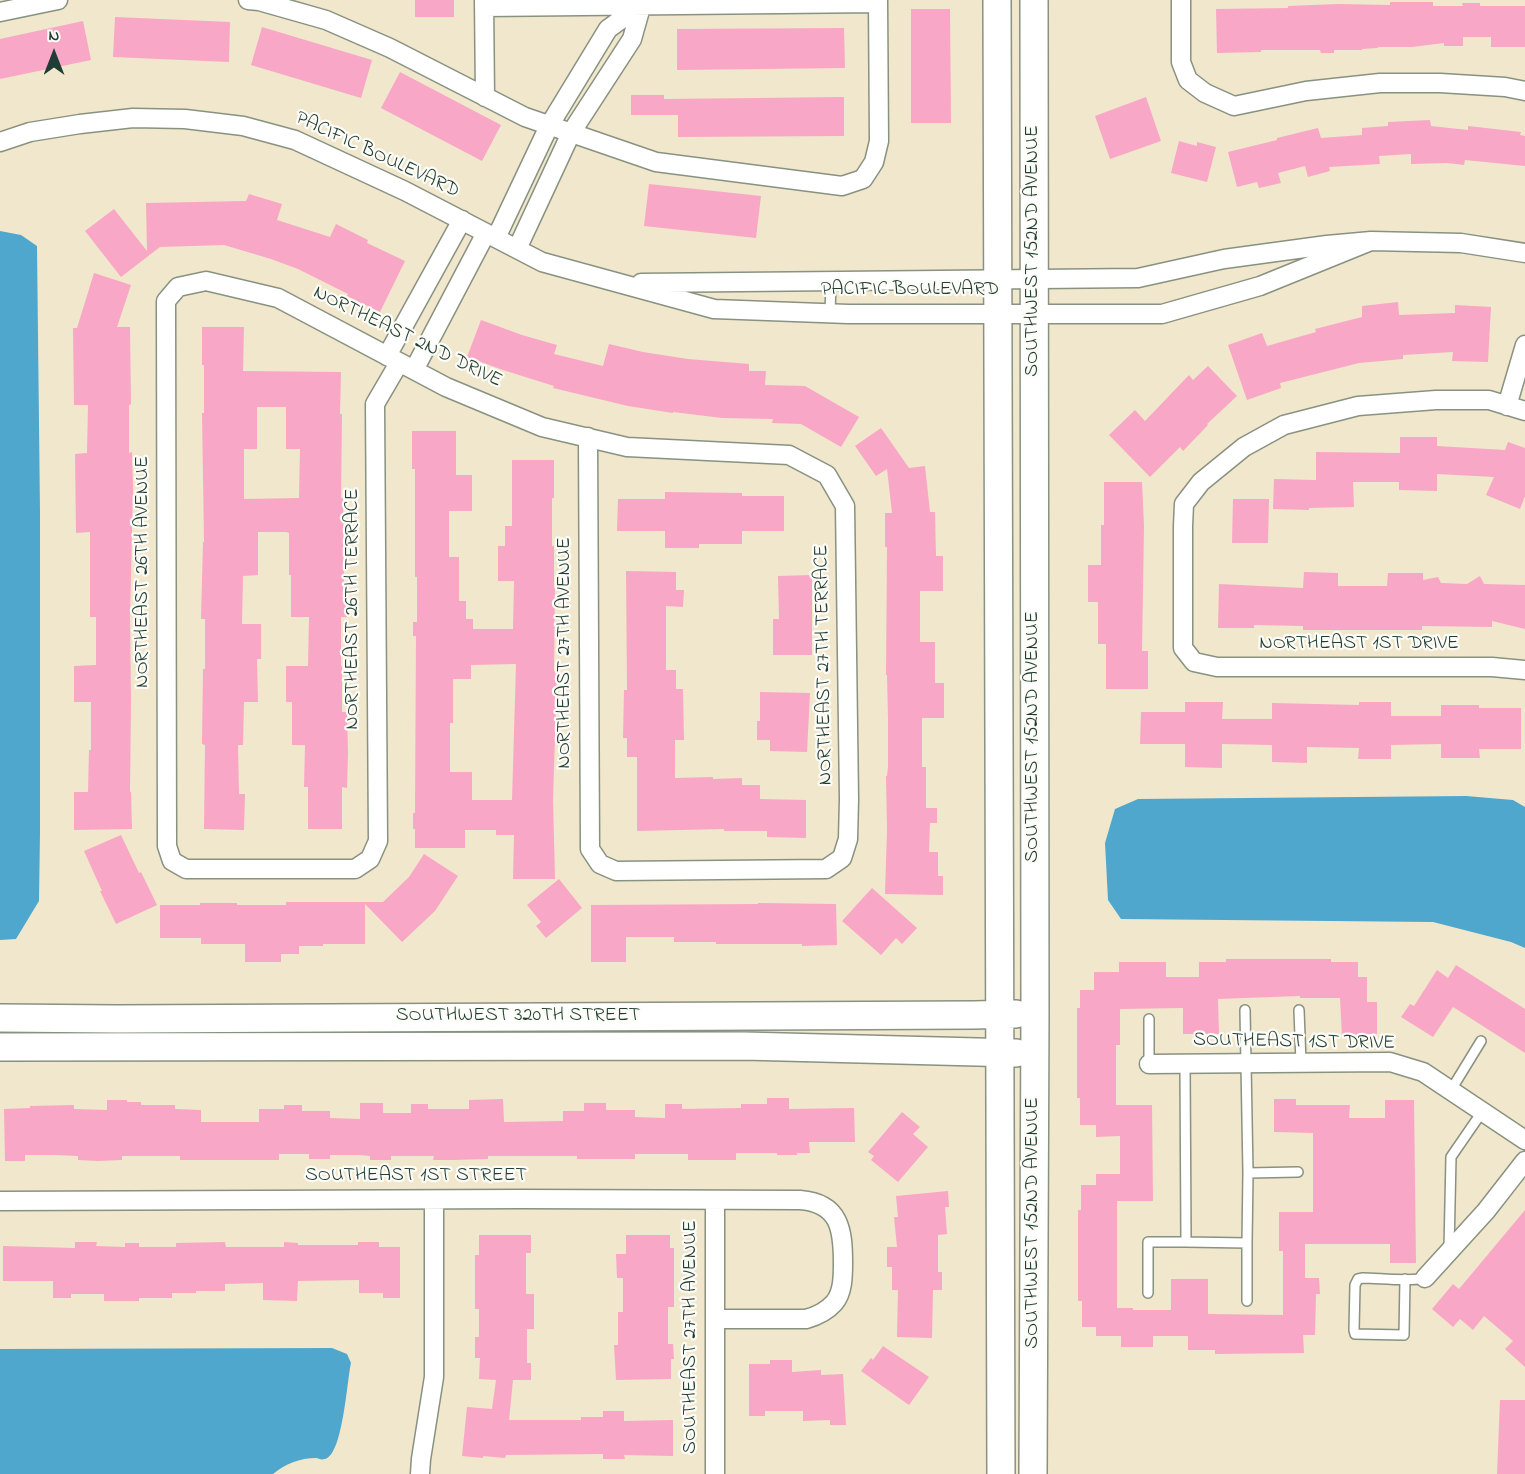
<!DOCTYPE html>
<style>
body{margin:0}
#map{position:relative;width:1525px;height:1474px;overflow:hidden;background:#f1e7cc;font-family:"Indie Flower",sans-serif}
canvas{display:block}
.north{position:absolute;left:24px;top:24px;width:60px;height:60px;-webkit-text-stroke:4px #fdfcf7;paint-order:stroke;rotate:0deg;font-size:16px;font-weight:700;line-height:24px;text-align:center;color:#1f3d34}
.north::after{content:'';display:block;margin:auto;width:21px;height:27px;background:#1f3d34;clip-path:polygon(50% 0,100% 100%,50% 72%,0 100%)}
</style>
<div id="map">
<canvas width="1525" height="1474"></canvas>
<div class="north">N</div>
</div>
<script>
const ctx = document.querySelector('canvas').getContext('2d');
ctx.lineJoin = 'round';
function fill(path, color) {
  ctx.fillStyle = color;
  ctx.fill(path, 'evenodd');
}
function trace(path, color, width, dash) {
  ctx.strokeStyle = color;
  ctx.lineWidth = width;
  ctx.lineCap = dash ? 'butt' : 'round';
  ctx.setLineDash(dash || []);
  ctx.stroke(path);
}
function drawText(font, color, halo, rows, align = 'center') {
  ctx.font = font + ' "Indie Flower",sans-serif';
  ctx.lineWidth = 4.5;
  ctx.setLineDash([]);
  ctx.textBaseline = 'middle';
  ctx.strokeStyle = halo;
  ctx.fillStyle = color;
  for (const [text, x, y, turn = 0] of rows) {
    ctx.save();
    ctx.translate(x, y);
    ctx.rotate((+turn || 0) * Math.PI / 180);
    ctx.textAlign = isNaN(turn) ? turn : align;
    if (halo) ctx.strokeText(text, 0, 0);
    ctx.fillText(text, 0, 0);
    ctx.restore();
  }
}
fill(new Path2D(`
 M0,231L21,235L37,246L40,512V832L39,901L16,939L0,940Z
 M1466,796L1513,800L1525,807V948L1511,942L1433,922L1121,919L1108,900L1105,843L1115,809L1138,799Z
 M332,1348L347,1354L351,1363C347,1380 343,1455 325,1459C320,1460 321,1459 316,1458C300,1458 285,1464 273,1474H0V1349Z`), '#50a7cd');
fill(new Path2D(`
 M415,0H454V17H415Z
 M1390,2H1433V6H1463L1462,3H1480V6H1525V47H1491V37H1463V46H1444V43L1412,47H1379L1377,48L1362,49V50H1334V53H1321L1320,50H1261V52L1217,53L1216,9L1288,8V6L1339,4L1390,5Z
 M911,9H950L951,123H911Z
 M115,17L230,22L229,62L113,57Z
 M83,21L91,60L0,79V39Z
 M262,27L372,60L361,98L251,65Z
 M844,28L845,68L677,70V29Z
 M400,72L501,125L482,161L381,108Z
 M631,95H664V99L844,97V136L678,137V115H631Z
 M1146,97L1161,141L1110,159L1095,116Z
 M1430,120L1431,126L1468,130V126L1521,132L1520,135L1525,136V166L1465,160L1464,165L1447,163L1411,164V154L1379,156L1380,164L1329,167L1330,171L1308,177L1305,166L1278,173L1281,183L1259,188L1257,182L1237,187L1228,152L1277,140V138L1318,128L1321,138L1362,135V128L1388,126V122Z
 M1179,141L1197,146V142L1216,147L1207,182L1171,173Z
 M649,184L761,196L756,238L644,226Z
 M249,194L282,204L277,220L330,237L336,224L368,240L367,243L405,261L380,312L347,296L348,294L298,269L271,259L224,245L160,247L121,277L85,231L114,209L147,251L146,203L246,201Z
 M94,273L131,285L117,327H130L131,404L129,405V453L132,452L133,489L130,617L131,701L130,792H131L132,829L74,830V792H88L89,750H91V702H74V666L96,665V617H90V532L76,533L75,454L87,453L88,405H74L73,328H77Z
 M1398,302L1399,315L1455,313V305L1491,307L1488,362L1452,361L1453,352L1403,355V359L1359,363L1280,383L1281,388L1247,400L1228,345L1262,333L1267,346L1316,332L1315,329L1362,317V306Z
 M481,320L522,335L557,345L554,354L603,366L609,344L643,352L688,359L749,364V371H766L765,385L805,386L859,417L841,447L801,424L772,423L773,419L722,418L673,412V413L628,406L553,388L554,386L503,370L467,357Z
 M202,327H244L243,371L341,372L340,414H342L341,498H343L344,583H346L347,617H341V666H342V712H347L348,753L347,788L342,787V829H308V787H304L305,745H292V702H286V666H308L309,617H291V575H289V533L286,532H258V575L243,576L242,624H261V659H257L258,702H244L243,745H238L239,794H245L244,830L204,829L205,745L202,744L203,669H205V619H201L203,542H204L202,413H204V365H202ZM257,407H286V449H300L299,498L244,499V449H257Z
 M1208,366L1237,396L1207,424L1208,425L1183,451L1180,447L1150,477L1109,435L1135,410L1145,421L1189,375L1193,380Z
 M881,428L909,468L925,466L930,512H935L936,556H943V591H920V642H935V683H944V718H922V767H926V808H937V823H930L929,852H938V876H943V895L885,894L887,830L886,776H887L888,767V718L887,675H886L887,547H885V513H892L887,469L876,476L855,446Z
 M412,431H456V475H472V511H449V557H459V601H466V619H473V629H513L514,581H498V546H505V526H512V460H554V498H552V546H554V588H555L554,671H557L553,800L555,879H513L514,835H496V830H465V848H415V829H413V813H415L416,636H413V622H417V577H415V469H412ZM516,664L512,800H472V772H450V723H453V679H471V665Z
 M1400,437H1437V446L1505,450L1508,442L1525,448V496L1520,509L1486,495L1494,477L1437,474V491L1399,490V482H1353L1354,507L1309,508V510L1273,509L1274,479L1316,480V452L1400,453Z
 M1104,482H1142L1144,526L1142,651H1148V689H1106V644H1098V602H1088V565H1101V525H1104Z
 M665,492L742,493V496H784V531H742V544H699V548H665V531H617L618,499H665Z
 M1233,499H1269L1268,543H1232Z
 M626,571L676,572V590H684L683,607L666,606V670H676V689H683L684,740H675V778L713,777V779L742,778V785H760V799L806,800V838L767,837V831H724V829L637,831V757H627V738H623L624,690H627Z
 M1304,572L1338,573V586H1387L1388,573H1423V580L1438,577L1441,583L1467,584L1480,576L1484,584L1525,585V629L1492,621V627L1422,626V630H1303V626L1254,625V628H1218L1219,584L1303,588Z
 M812,575V655H773V619H779L778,576Z
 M760,692L810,693L807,752L770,751V740H757V721H760Z
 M1185,702H1223L1222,719H1272V703L1359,705V702H1391V716H1441V705H1479V708H1521V749H1479L1480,758H1441V744L1391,745V759H1358L1359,748L1307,747V763L1272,762V745L1222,744V768L1185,767V744H1140L1141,712H1185Z
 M121,835L139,873L141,872L157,905L116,924L100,891H102L84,851Z
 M424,854L458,876L435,911L402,942L365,904V944H323V946H299V954H281V962H245V944H201V938H160V905H200V903H237V905H286V902H383L409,877Z
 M559,879L582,908L546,938L536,926L541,922L527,905Z
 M872,888L917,928L902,944L896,938L881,955L842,921Z
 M758,903L836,904L837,945L802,946V944H716V942H674V937H626V962H591V905L758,904Z
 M1226,959H1331V962H1358V977H1367V1002H1377V1034H1359V1037H1342L1340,998H1300V996L1218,999L1219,1034H1183V1008L1120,1009V1045H1116V1105H1152L1153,1201H1117V1308H1133V1310H1171V1279H1208V1314L1283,1315V1251H1279V1212H1313V1133L1274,1132V1099H1296V1105H1350L1349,1118H1385V1100H1414L1416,1263H1390V1244H1305V1278H1319L1320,1294H1316L1315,1335H1303L1304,1353L1215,1354V1350H1188V1336H1153V1347H1121V1336H1096V1327H1082V1301H1078V1210H1081V1185H1096V1174H1120V1136L1096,1137V1125H1080V1098H1077V1008H1080V990H1094V972H1119V962H1166V977H1199V962H1226Z
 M1456,965L1525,1009V1053L1453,1007L1433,1037L1401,1017L1410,1004L1414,1006L1437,970L1448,978Z
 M767,1098H789V1109L854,1108L855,1142H809L810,1153H797V1155H777V1153H736V1160H688V1154H635V1159H577V1156H488V1159L453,1160H433L434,1156H391V1160H370V1156L360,1155H330V1159H309V1154H279V1160H180V1156H122V1160L98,1161L78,1160V1156L55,1155H25V1161H5L4,1109L30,1108V1106L74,1105V1109L107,1110V1100H127V1102H141V1105H175V1109L201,1110V1122H259V1109H284V1105H302V1111H330V1118L360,1119V1103H383V1113H411V1104H428V1109H469V1100L503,1099L504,1122L563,1121V1111H584V1103H606V1110H635V1117L665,1118V1104H682V1109L741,1108V1104H767Z
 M902,1112L920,1127L913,1134L928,1147L898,1182L871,1160L874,1156L868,1152Z
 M948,1191L949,1207H945L947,1234L938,1235V1272H942V1290H933L932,1338L897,1337L898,1290H892V1267H887V1247H897L894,1217H898L896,1196Z
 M1525,1210V1367L1505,1349L1513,1341L1484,1316L1473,1330L1460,1319L1453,1327L1432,1309L1453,1284L1459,1289Z
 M479,1235H531V1253H526V1294H534V1329H527V1363H531V1380H513L509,1420H581V1417H603V1411H624V1421L673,1420V1456L624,1455L625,1459H603V1454L506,1455L505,1458L483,1456V1458L462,1456L467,1407L492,1409L496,1380L479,1379L480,1358H475V1337H479V1309H475V1255H479Z
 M626,1235H670V1248H674V1307H668V1344H673L674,1359H671V1379L616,1380L614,1345H618V1312H623V1278H617L616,1254H626Z
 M75,1242H97L96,1246L125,1247V1243H139V1247H176V1243L225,1242L226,1247H284V1242L298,1243V1245H358V1242H379V1247H400V1298H383V1293H359V1280L298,1281L297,1301L263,1300V1283L225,1284V1291H196V1293H172V1298H139V1301H104V1294H71V1298H53V1281H3V1246L75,1248Z
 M883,1346L929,1377L909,1405L861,1371L871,1358L873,1360Z
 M770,1360H792V1372L821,1370V1375L843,1374L846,1425H830V1420L803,1421V1411H765V1416H749V1364H770Z
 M1500,1400H1525V1474H1497Z`), '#f9a7c6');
const lane = new Path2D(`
 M830,314L831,282
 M1299,1010L1301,1063
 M1149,1064V1019
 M1185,1064L1186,1242L1247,1243L1248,1173L1245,1010
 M1451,1090L1481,1041
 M1248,1173L1298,1172
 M1449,1249L1451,1157L1482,1112
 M1405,1279L1404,1335L1355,1334L1354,1330L1355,1285L1358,1279L1363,1278C1378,1278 1412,1282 1425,1278
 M1148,1293V1242H1186
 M1247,1301V1243`);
const street = new Path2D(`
 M248,0L259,1L326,20L390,48L525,117L656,162L842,186L863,179L874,162L879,141L878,0
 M484,0L485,97
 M1181,0V62L1188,80L1205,93L1234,106L1306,91L1380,83H1440L1505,87L1525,91
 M484,7L878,3
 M0,12L58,0
 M0,142L30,132L80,124L133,118L185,119L243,126L295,140L405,191L542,262L714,309L848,314H1162L1260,286L1371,241
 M496,238L549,126L608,29L641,5
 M517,249L571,133L632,39L643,0
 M641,283L1138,278L1224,259L1327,245L1371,241L1461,243L1525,253
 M387,356L462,220
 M399,363L375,404L378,841L370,859L355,869H186L172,861L167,846L166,301L178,287L206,281L278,298L446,387L542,427L627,447L789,455L827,475L845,506L849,799L848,839L842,858L826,869L616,871L600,864L590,849L588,437
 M414,370L486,233
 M1507,406L1525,345
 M1525,411L1489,400H1436L1358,406L1284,425L1244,447L1201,482L1184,504L1183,526V648L1194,662L1217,667H1492L1525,670
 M1149,1064L1390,1062L1423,1072L1525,1140
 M715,1200V1474
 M0,1201L521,1199L800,1200C840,1203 843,1230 843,1263C843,1276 843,1293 834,1303C826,1312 817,1316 806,1319H715
 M1425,1278L1486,1211L1525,1161
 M420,1474L421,1459L434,1377V1200`);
const secondary = new Path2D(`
 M997,0L1001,1474
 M0,1018L117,1019L974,1015L1016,1014
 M0,1047L744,1046L1016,1053
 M1033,1474L1035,1013L1034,0`);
trace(lane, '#889280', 12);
trace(street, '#889280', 21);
trace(secondary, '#889280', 30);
trace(lane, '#fff', 9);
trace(street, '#fff', 18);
trace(secondary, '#fff', 27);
drawText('20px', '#1f3d34', '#fdfcf7', [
 ["PACIFIC BOULEVARD",377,156,25],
 ["SOUTHWEST 152ND AVENUE",1034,251,-90],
 ["PACIFIC BOULEVARD",910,291],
 ["NORTHEAST 2ND DRIVE",407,338,26],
 ["NORTHEAST 26TH AVENUE",144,572,-90],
 ["NORTHEAST 26TH TERRACE",354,609,-90],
 ["NORTHEAST 1ST DRIVE",1359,645],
 ["NORTHEAST 27TH AVENUE",566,653,-90],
 ["NORTHEAST 27TH TERRACE",825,665,-91],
 ["SOUTHWEST 152ND AVENUE",1034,737,-90],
 ["SOUTHWEST 320TH STREET",518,1017],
 ["SOUTHEAST 1ST DRIVE",1294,1043,1],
 ["SOUTHEAST 1ST STREET",416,1177],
 ["SOUTHWEST 152ND AVENUE",1034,1223,-90],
 ["SOUTHEAST 27TH AVENUE",692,1337,-90]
]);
</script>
